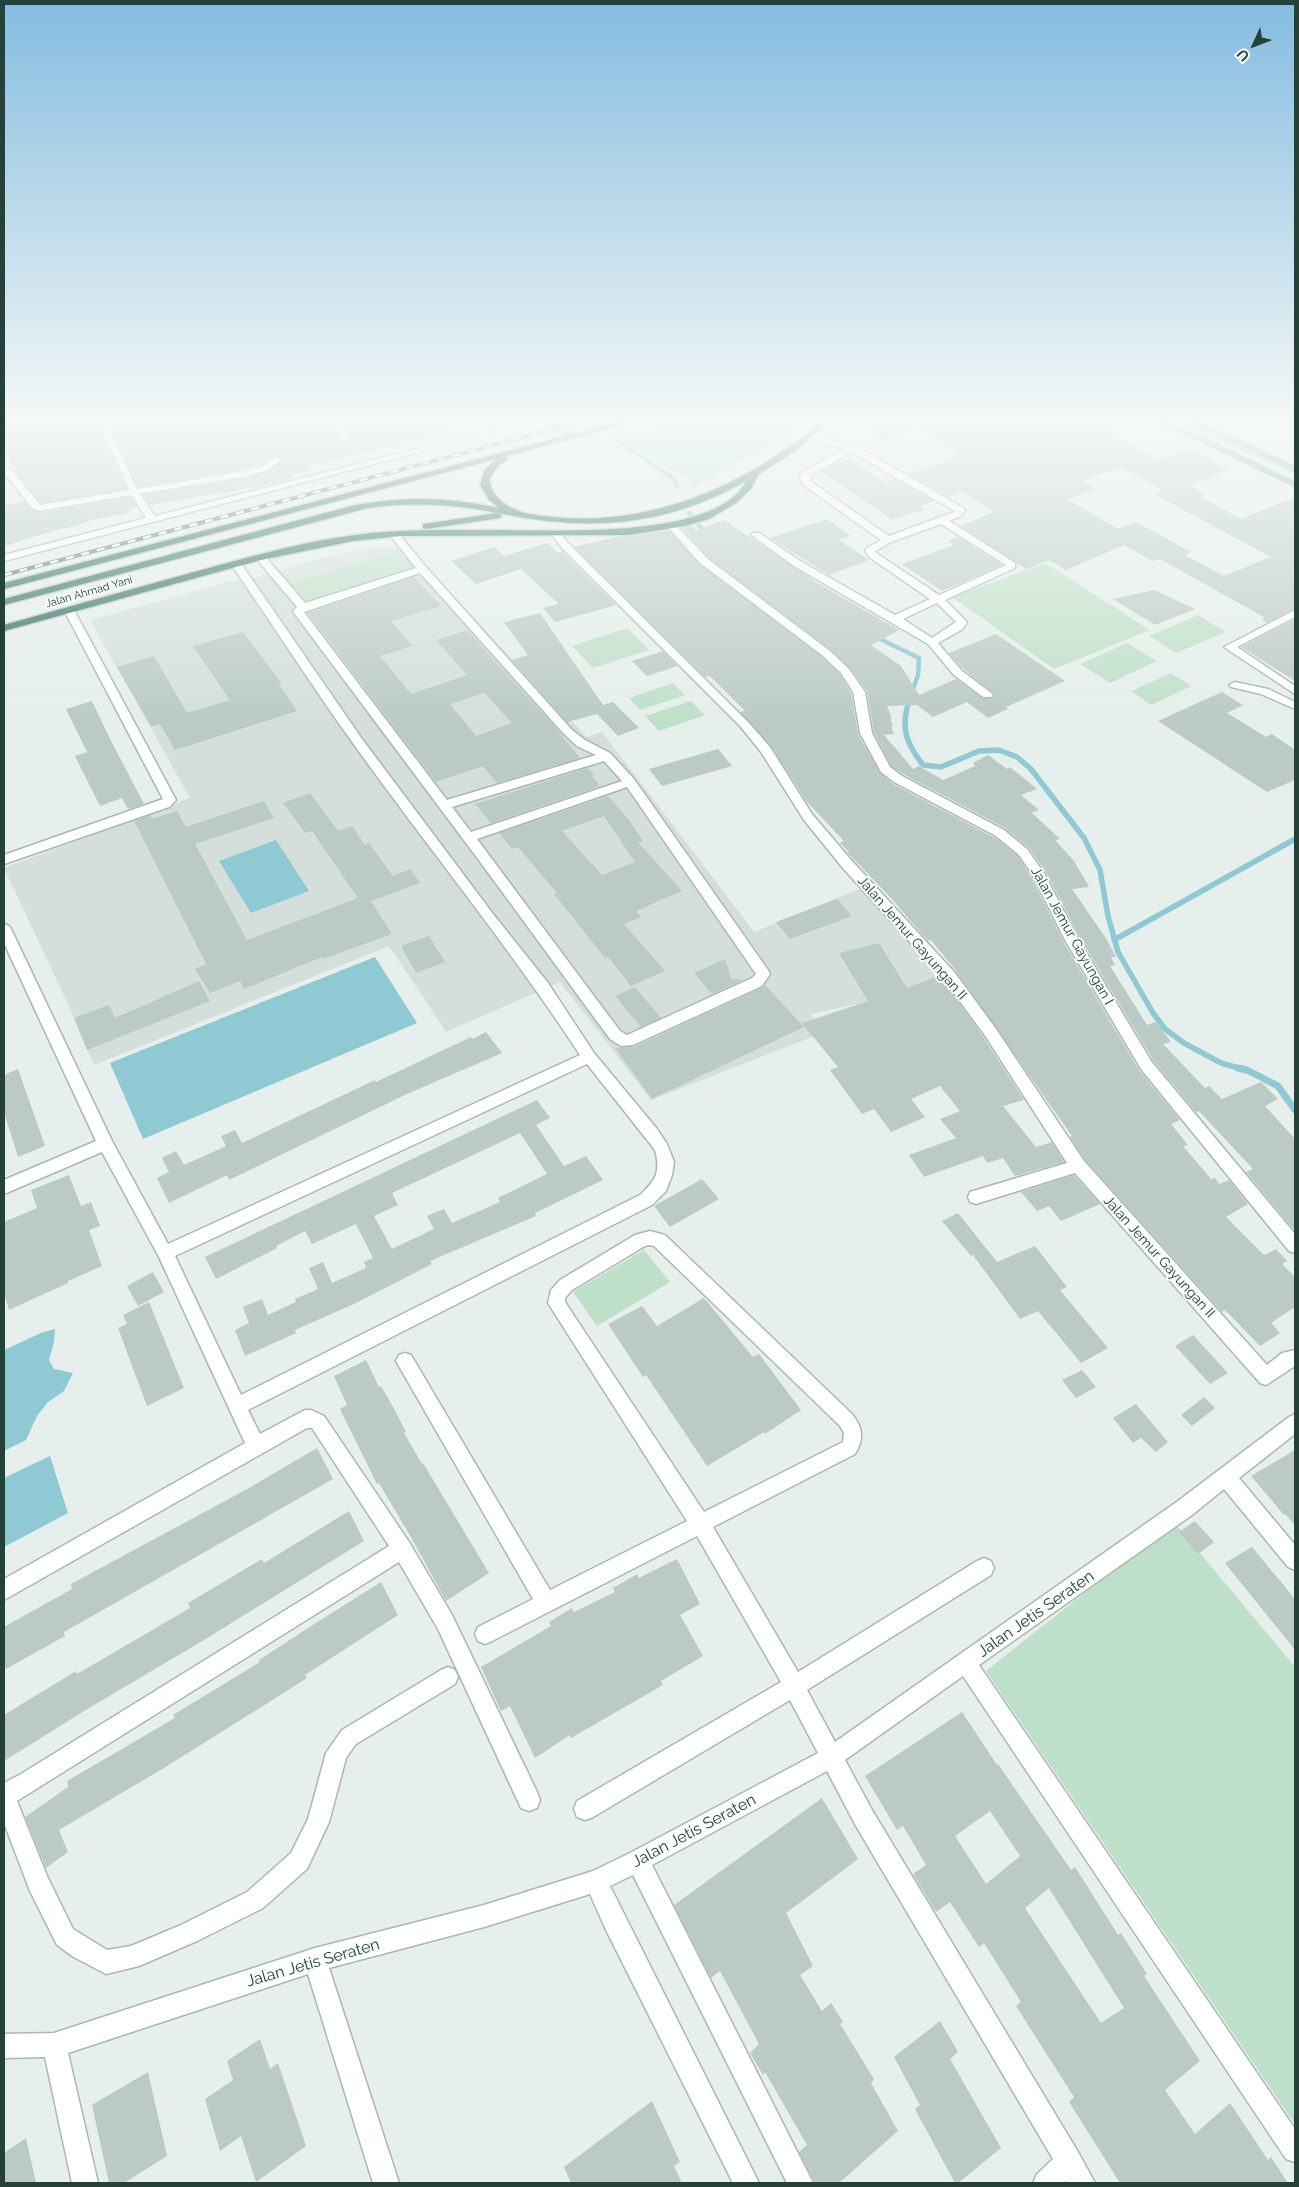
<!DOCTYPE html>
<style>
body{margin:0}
#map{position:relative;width:1299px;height:2187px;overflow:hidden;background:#e6efeb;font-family:Raleway,sans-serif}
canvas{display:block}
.frame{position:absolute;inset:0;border:5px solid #24423a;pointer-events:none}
.north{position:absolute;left:1229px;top:20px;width:50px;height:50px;-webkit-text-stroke:4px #f7fbf9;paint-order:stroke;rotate:227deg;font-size:14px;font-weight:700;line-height:20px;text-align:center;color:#24423a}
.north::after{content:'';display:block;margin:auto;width:18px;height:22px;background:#24423a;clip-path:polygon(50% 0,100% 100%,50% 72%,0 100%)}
</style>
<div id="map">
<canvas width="1299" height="2187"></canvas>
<div class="frame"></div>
<div class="north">U</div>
</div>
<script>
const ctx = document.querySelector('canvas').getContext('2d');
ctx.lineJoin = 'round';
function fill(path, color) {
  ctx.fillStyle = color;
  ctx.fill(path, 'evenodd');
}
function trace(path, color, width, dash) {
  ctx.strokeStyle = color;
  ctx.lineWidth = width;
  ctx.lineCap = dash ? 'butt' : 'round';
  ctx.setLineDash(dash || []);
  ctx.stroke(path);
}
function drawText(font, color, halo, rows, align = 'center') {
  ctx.font = font + ' Raleway,sans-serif';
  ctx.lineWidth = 4;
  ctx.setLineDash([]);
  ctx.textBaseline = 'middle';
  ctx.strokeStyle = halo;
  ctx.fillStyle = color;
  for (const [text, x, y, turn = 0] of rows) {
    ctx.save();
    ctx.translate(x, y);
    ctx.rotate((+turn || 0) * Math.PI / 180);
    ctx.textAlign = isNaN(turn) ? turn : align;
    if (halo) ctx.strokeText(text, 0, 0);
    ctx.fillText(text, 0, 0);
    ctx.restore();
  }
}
fill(new Path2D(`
 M406,548L587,737L602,732L754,932L865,887L905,935L936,978L875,1000L812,1014L817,1035L651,1100L560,982L446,1032L389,946L94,1065L67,1002L4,868L190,798L90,620L228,582L258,577L321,558L365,549Z`), '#d4dfda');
fill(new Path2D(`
 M686,418H811L792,431L683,494L693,486L688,479L621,440L623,437L628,434Z
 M399,551L417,571L306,604L289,584Z
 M1045,563L1150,630L1054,669L952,597Z
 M1198,615L1226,632L1176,653L1149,636Z
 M627,628L649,650L593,668L572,646Z
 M1127,643L1157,661L1110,683L1080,664Z
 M1171,673L1191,686L1151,705L1131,691Z
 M673,683L685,695L640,710L629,698Z
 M691,701L705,715L659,731L645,716Z
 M644,1250L670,1282L597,1326L573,1292Z
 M1174,1522L1295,1667V2124L986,1671Z`), '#bfe0c8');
fill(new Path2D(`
 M276,840L309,891L251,913L219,861Z
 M375,957L417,1023L143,1139L110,1063Z
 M55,1329L54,1342L49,1360L54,1369L73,1373L64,1391L48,1402L37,1416L26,1440L4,1451V1350L41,1333Z
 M50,1456L68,1513L4,1547V1478Z`), '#8ec9d4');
trace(new Path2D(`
 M589,418L593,421
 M1176,418L1295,472
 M614,438L674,479L677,486
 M689,513L706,534
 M874,636L919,658L918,675L909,700`), '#8ec9d4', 4.5);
trace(new Path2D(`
 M910,698C900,726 905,742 923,765L941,767L979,751L999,750L1017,757L1031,769L1084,838L1100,870L1108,916L1118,952L1153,1013L1165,1029L1184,1043L1221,1063L1242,1069
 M1114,940L1295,839`), '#8ec9d4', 5.5);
trace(new Path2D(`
 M1238,1068L1247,1070L1278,1086L1295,1110`), '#8ec9d4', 7);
fill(new Path2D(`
 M56,418H95L126,489L41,503L18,475L4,450V426Z
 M107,418H224L226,421L241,418H323L343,442L350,441L351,436L335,418H401L406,424L432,418H442L455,431L310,466L312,470L292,474L294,478L268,484V485L150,505L143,495L244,479L270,471L284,458L274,456L262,464L243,469L138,487Z
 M898,418H1142L1143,421L1108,432L1158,460L1189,449L1229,470L1189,485L1206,494L1200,496L1241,519L1295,497V608L1267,623L1262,620L1264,617L1160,559L1153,561L1124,545L1066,570L1049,560L1026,569L960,526L994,512L962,492L948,497L909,474L956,458L949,454L958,451L918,428L884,440L865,428ZM1121,467L1163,490L1154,494L1271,557L1224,576L1185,555L1191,552L1136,522L1118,529L1067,499L1096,489L1082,481Z
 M849,459L885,483L895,479L934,501L920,506L925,509L892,520L821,471L834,464Z
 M131,497L137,507L130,509L131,512L93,520L64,529L63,528L4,546V506L24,501L32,510L40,513Z
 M827,519L851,536L839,540L869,560L829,575L770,538Z
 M724,520L815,581H814L899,630L871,645L901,666L919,695L956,679L982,698H992L994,694L961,667L949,653L996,634L1065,681L1006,707L1008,709L988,718L967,702L933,717L917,705L887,706L892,719H890L893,726H891L894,734L884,735L913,769L919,766L943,780L975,766L973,763L988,755L1007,769L1010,767L1037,789L1021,795L1039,810L1032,813L1060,839L1055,840L1074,861L1089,887L1072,889L1107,940L1116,957H1111L1115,965L1110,966L1147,1025L1156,1022L1171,1042L1163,1044L1205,1088L1209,1086L1222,1099L1261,1082L1278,1099L1265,1106L1295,1139V1231L1246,1172L1253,1169L1199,1111L1196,1112L1153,1060L1080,938L1046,872L1029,848L1005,828L903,774L891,766L874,732L867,691L850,668L831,650L709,558L682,528L691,526L696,530Z
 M669,530L699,564L821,656L840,674L851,693L858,734L880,773L893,784L995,838L1018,856L1030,875L1063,941L1139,1070L1180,1120L1171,1124L1188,1145L1183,1146L1211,1179L1215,1178L1219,1184L1229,1180L1248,1204L1226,1217L1264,1255L1276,1249L1287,1261L1282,1264L1295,1277V1307L1271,1323L1280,1333L1260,1346L1225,1310L1222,1312L1085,1160L1070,1137L1072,1136L953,967L931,940L928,941L890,897L848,853L849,852L840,843L844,841L807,802L771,746L740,712L745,711L710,676L705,677L574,547L617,537Z
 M958,537L1002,565L942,591L902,564L954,545L948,541Z
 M547,543L558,553L562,551L616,605L555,622L543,608L559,604L521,569L476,584L451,561L494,547L504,556Z
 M414,577L441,606L391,621L412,646L380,656L411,694L467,675L436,640L467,630L553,725L580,758L497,783L483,766L436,782L308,613ZM483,693H485L512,723L476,736L450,704Z
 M1154,590L1195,609L1155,625L1113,599Z
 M540,613L603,705L613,702L639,728L618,736L597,714L567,722L512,660L528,655L504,622Z
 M1295,619V681L1241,647Z
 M243,632L281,683L279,684L297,711L175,750L160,724L151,726L117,667L154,656L187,713L230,700L193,646Z
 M663,651L677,666L647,676L632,661Z
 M1222,692L1243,705L1227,713L1266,737L1272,734L1295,750V780L1267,792L1158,721Z
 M92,701L109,737L144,804L128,809L122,798L100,806L75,756L87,752L66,709Z
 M718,749L732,766L662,786L649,769Z
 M588,768L594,775L592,776L600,786L491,823L475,804Z
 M310,793L338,831L352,826L365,845L369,843L393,876L410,869L420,883L371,901L392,934L323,959L322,957L244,989L240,981L210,993L195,969L206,964L134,821L150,815L152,819L177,811L186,827L264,801L274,818L195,844L247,940L358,898L312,831L305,833L283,803Z
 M608,796L629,820L643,841L638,842L682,891L636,911L641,917L624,924L665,971L631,986L608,957L605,958L554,894L557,893L518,847L512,849L499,833ZM604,816L635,862L602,875L562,831Z
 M837,899L852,916L790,939L776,922Z
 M429,936L445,962L416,973L401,946Z
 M879,943L907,988L938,976L944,982L984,1038L1024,1100L1003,1106L1036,1147L1052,1142L1064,1162L1015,1176L1003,1158L987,1163L983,1156L924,1177L909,1155L956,1138L940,1119L960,1111L940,1086L911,1099L925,1117L891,1132L874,1109L862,1114L830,1070L838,1067L802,1023L868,1001L839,953Z
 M725,959L732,980L739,979L741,981L712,994L694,973Z
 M199,981L210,1001L87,1050L74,1018L109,1005L115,1018Z
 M766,986L804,1027L652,1099L615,1048L634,1047Z
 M635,987L661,1018L641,1027L615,996Z
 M486,1032L502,1053L409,1093L229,1180L227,1175L169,1203L157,1178L169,1172L162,1158L176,1151L184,1165L226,1146L221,1136L235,1130L242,1143L375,1080L376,1082L471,1037L472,1039Z
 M18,1069L45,1146L18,1157L4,1112V1075Z
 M537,1100L550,1118L536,1125L564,1166L586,1156L603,1180L535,1213L536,1216L430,1261L432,1264L354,1304L295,1330L296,1333L245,1356L235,1330L249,1323L243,1307L262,1299L268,1315L296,1302L295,1299L318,1289L309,1268L323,1262L332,1283L366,1268L364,1262L373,1258L356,1224L312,1244L305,1231L276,1246L277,1248L216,1279L205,1257ZM520,1133L547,1174L498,1198L500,1202L452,1223L444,1209L427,1216L434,1229L392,1249L374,1216L398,1205L392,1193Z
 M69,1175L81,1206L91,1202L100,1226L89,1230L102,1266L68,1281V1283L9,1310L4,1293V1222L37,1208L31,1190Z
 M1074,1175L1100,1204L1061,1221L1049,1206L1037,1211L1021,1192Z
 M702,1179L719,1199L670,1227L654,1206Z
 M958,1213L997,1262L1035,1246L1067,1287L1060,1290L1108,1348L1081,1363L1038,1311L1020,1319L973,1255L971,1256L942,1221Z
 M153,1272L164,1292L138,1306L127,1286Z
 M704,1298L753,1357L759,1354L801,1410L765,1434L764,1432L707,1466L646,1375L643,1377L608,1324L642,1306L657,1326Z
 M149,1302L184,1388L147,1406L118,1328L127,1324L123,1315Z
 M1193,1335L1228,1373L1210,1384L1175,1346Z
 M366,1360L379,1387L381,1386L393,1407L406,1432L404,1433L422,1464L423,1463L489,1573L446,1601L412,1539L379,1483L377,1484L340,1409L347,1405L334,1376Z
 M1082,1370L1096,1387L1076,1398L1062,1380Z
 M1204,1397L1215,1408L1192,1426L1181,1415Z
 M1136,1404L1168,1442L1156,1452L1141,1438L1133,1443L1113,1418Z
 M317,1448L333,1479L64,1632L65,1636L4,1670V1627L72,1589L71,1584L249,1488Z
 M1295,1450V1525L1285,1514L1284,1515L1251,1476Z
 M349,1511L364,1541L204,1640L89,1708L4,1761V1715L76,1671L77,1674L190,1608L188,1603L262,1559L264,1563Z
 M1195,1521L1214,1542L1198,1554L1179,1532Z
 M1252,1547L1295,1599V1650L1225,1563Z
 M677,1559L700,1604L680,1615L703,1656L661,1681L663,1685L571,1738L570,1735L535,1758L510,1706L501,1711L481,1667L551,1626L549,1622L572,1608L574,1612L615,1592L613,1588L637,1574L639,1578Z
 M381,1582L398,1615L305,1675L307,1678L274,1699L164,1768L59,1830L68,1852L46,1868L25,1817L68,1787L67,1781L175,1718L173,1715L260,1662L259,1660L308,1628Z
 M962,1712L997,1765L998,1764L1071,1870L1075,1867L1118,1935L1121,1933L1147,1974L1144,1976L1200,2061L1165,2090L1195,2134L1230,2103L1268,2160L1271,2157L1288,2183H1120L1069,2102L1074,2097L1016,2006L1021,2002L984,1943L979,1947L950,1902L936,1912L913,1874L926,1865L903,1826L897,1830L865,1776ZM990,1811L1020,1856L986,1884L955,1836ZM1049,1888L1124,2008L1101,2023L1025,1908Z
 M822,1798L858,1859L786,1913L813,1966L800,1975L822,2011L831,2003L843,2022L840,2024L874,2079L871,2083L898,2131L839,2183H815L799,2152L807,2145L765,2072L763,2075L750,2053L759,2044L720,1971L711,1978L674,1905Z
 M940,2021L958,2052L950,2059L1001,2148L958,2183H955L915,2109L920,2105L894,2057Z
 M260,2039L270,2069L278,2063L306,2146L256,2182L241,2136L220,2151L205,2099L233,2080L227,2061Z
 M148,2072L167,2156L124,2183H109L92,2105Z
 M652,2101L680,2162L674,2166L682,2183H571L564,2167Z
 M26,2138L36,2183H4V2153Z`), '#bbcac4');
const minor = new Path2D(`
 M97,418H105L137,489L243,471L263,466L275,457L282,459L269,470L244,477L140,494L155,516L537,418H550L4,561V555L146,518L132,495L40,511L33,509L4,473V467L12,470L40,505L129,490Z
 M325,418H333L349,436V440H343Z
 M810,433L862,449L963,508L965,510L961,516L949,521L1015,563V568L945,600L967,622L963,629L938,643L962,671L991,693L993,695L991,697H983L954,675L928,644L794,566L751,535L753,533H759L802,562L895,615L930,599L869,557L865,550L867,548L881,540L802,484L800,477L805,471L843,449L807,438L806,436ZM851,452L955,511L954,512L889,536L810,481L811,475ZM941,524L1006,565L939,595L876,553L875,551L891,542ZM937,603L956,622L932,638L903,619Z
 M672,523L675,524L708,559L830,651L849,669L865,692L872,733L890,767L902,776L1004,830L1027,849L1044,873L1078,939L1151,1061L1295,1234V1253L1289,1251L1141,1069L1065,940L1032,874L1019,855L996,836L894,782L881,772L860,733L853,692L841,673L822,655L700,563L669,528L667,526Z
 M556,530L559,531L567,542L748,722L770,747L812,814L852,861L955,973L996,1029L1084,1161L1267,1365L1282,1353L1295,1350V1366L1266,1385L1260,1383L1075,1173L976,1204L970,1202L968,1197L970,1192L1067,1163L986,1037L945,981L842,867L804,820L761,752L740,726L560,546L551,533Z
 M394,531L397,532L426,567L572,730L585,740L610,753L634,779L768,970L770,974L762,986L633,1045L621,1046L610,1039L481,863L294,613L293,611L297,607L255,557L256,555H264L305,603L416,568L389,534ZM420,573L564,734L577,746L596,755L447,800L304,612ZM604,761L622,781L471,832L452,807ZM627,787L756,974L752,978L627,1035L620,1031L477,839Z
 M236,561L240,562L362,739L493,914L548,983L594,1053L657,1129L667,1144L674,1162L672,1175L666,1191L652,1205L248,1410L260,1434L305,1410H311L324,1416L409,1542L452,1615L537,1792L540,1800L537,1808L529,1811L521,1808L438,1629L399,1562L17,1801L47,1876L73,1929L107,1950L131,1946L181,1925L247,1892L291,1853L308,1819L326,1753L342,1730L441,1670L448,1667L455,1670L458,1677L455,1684L356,1744L346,1758L329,1822L307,1869L263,1908L197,1941L139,1966L106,1974L72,1956L57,1945L30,1891L4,1823V1783L21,1774L389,1546L312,1428H307L4,1600V1579L245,1443L159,1257L102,1152L4,1194V1180L96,1141L4,943V924L9,926L11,929L112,1141L168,1244L580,1055C510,948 429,849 355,746C312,686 272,624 231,564ZM587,1064L655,1150C661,1172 656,1180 640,1195L241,1395L175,1256Z
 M69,607L74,610L176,800L169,807L4,864V855L163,799L64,610Z
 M1295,610V617L1237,647L1295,686V694L1224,647Z
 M1235,682L1268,689L1295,702V709L1261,694L1231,687L1229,685Z
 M650,1231L665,1235L852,1414C863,1428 864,1439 855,1454L713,1527L798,1672L977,1561L984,1558L991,1561L994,1568L991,1575L807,1690L835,1742L1178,1501L1289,1417L1295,1414V1434L1239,1478L1295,1545V1570L1288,1567L1224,1489L1192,1515L979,1665L1295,2129V2162L1286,2159L963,1676L845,1760L872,1810L1078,2152L1095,2183H1068L1066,2181L1064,2183H1033L1037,2174L1053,2159L856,1826L827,1771L652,1865L813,2183H787L633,1875L610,1886L759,2183H733L606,1930L590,1894L484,1927L329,1968L399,2183H373L308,1974L68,2053L98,2183H72L45,2057L4,2058V2034L54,2033L315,1948L484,1905L593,1871L630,1853L818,1753L790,1700L593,1817L585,1820L577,1817L574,1809L577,1801L781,1682L697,1536L492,1641L485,1644L478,1641L475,1634L478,1627L533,1599L396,1361L399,1355L405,1353L411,1355L550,1590L687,1521L548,1303L551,1290L560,1280L635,1235ZM650,1245L654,1246L840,1426L844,1433L843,1442L704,1512L565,1302V1298L572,1290L645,1246Z`);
const major = new Path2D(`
 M552,418H560L573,438L572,440H566Z
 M1151,418H1161L1295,481V487Z
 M1181,418H1191L1295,466V472Z`);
const highway = new Path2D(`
 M634,418H647L507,456V460L498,466L490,478C489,499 513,511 530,514C617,529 701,505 774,457C792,445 811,433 825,418H834L795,451L759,474L751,489L736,503L709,519L685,526L628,535L401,536L353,541L261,560L4,631V625C67,607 130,590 194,572C246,558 301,542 355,535C399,529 442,530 486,530C546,529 716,542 746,481C665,527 588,532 498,513L502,516L500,518L426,529L423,528V524L497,513C453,504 413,502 368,508L4,605V599L355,505C407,496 448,497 499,508L489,500L480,485L484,471L496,459L4,589V583Z`);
trace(minor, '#a8b8b2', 3);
trace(major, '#c2cac8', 3);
trace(highway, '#c2cac8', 3);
fill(minor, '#fff');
fill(major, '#6aa596');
fill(highway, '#2f6f62');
const rail = new Path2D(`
 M4,575L596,418`);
trace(rail, '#5f7d75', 4);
trace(rail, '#f7fbf9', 2.5, [8]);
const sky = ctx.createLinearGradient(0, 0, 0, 724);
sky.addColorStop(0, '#84bce0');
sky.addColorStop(0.58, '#f4f8f6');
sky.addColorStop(1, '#f4f8f600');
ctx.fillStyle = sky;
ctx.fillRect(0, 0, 1299, 724);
drawText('11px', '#24423a', '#f7fbf9', [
 ["Jalan Ahmad Yani",89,592,-16]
]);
drawText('14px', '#24423a', '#f7fbf9', [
 ["Jalan Jemur Gayungan I",1072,936,61],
 ["Jalan Jemur Gayungan II",912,938,49],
 ["Jalan Jemur Gayungan II",1159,1257,48]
]);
drawText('16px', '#24423a', '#f7fbf9', [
 ["Jalan Jetis Seraten",1036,1614,-35],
 ["Jalan Jetis Seraten",694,1831,-28],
 ["Jalan Jetis Seraten",313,1963,-16]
]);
</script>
